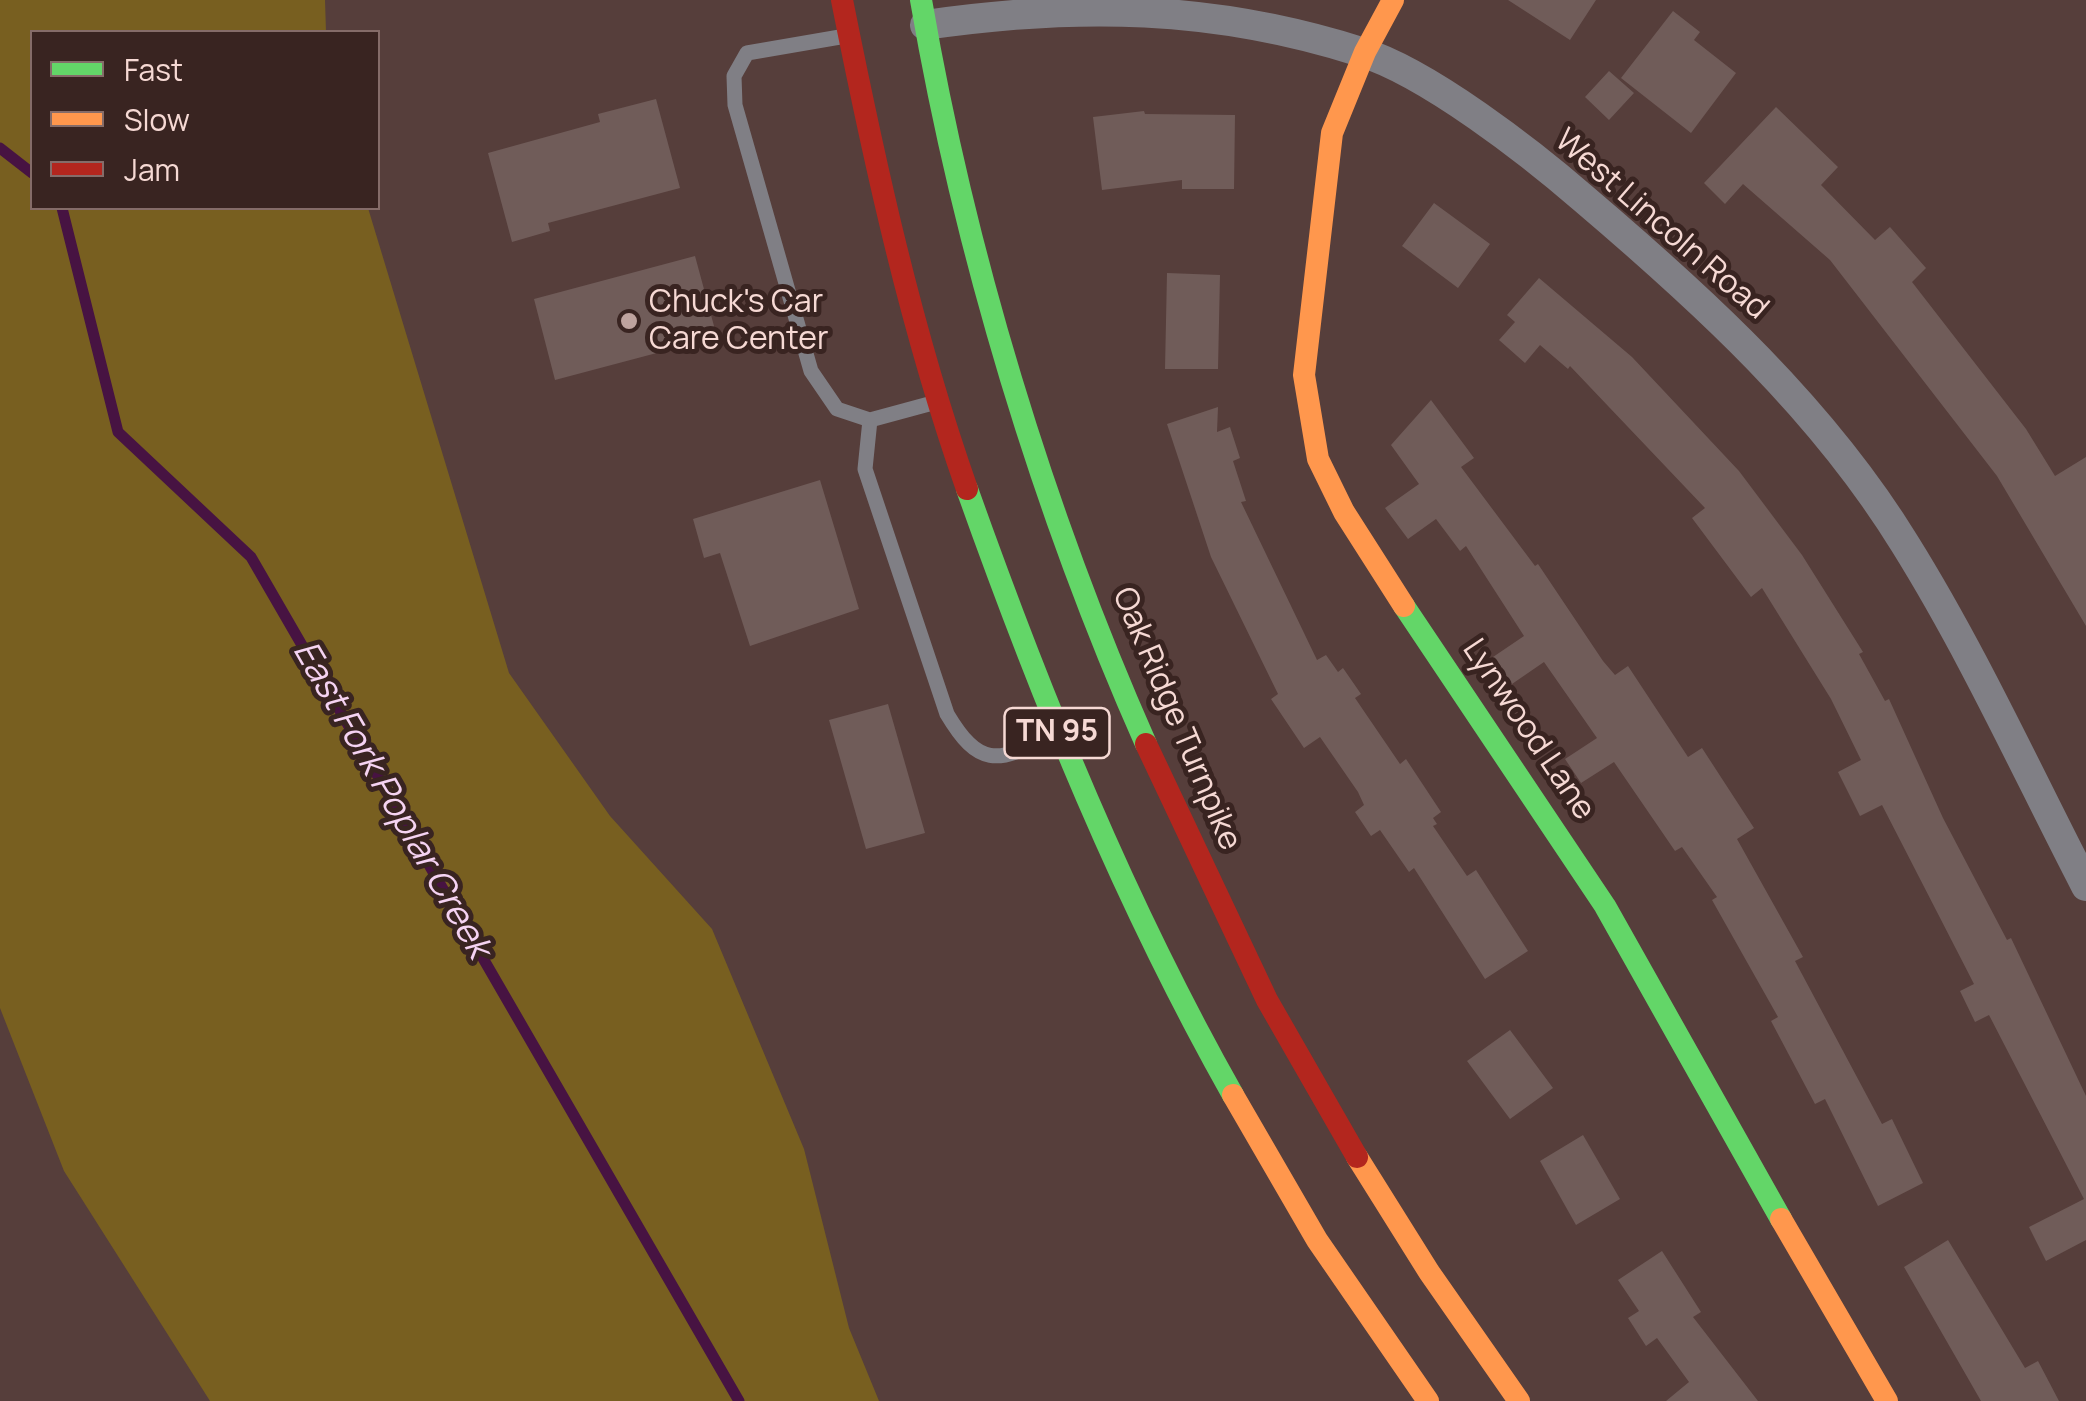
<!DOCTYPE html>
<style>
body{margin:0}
#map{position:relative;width:2086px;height:1401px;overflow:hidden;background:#563e3b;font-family:Manrope,sans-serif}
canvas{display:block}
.legend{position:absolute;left:30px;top:30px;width:350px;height:180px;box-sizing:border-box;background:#392421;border:2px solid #856c69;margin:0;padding:12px 18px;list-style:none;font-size:30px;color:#f6d9d4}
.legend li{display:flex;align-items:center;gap:20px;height:50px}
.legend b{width:50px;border:2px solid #856c69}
</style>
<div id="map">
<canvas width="2086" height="1401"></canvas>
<ul class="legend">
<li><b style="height:12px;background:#63d668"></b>Fast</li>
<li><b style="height:12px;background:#ff974d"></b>Slow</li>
<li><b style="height:12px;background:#b3261e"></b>Jam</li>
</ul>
</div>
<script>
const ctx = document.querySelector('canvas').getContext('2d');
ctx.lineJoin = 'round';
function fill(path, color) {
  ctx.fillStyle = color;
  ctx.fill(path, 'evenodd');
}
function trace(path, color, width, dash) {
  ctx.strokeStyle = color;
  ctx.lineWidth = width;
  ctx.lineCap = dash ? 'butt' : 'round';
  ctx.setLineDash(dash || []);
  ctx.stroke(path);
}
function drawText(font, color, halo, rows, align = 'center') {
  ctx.font = font + ' Manrope,sans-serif';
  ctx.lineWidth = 10;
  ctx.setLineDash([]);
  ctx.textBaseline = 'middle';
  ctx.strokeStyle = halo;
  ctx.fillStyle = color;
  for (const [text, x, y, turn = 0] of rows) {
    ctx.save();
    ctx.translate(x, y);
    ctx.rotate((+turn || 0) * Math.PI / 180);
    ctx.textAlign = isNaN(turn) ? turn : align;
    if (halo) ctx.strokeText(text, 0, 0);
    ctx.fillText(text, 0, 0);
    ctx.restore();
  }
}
fill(new Path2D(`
 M0,0H325L326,32H32V208H368L509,673L610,816L712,929L804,1149L849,1328L879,1401H210L64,1171L0,1008Z`), '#785f20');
trace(new Path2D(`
 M0,148L32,173
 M62,208L118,432L251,557L739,1401`), '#471342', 11);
fill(new Path2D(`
 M1508,0H1596L1570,40Z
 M1673,11L1700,32L1694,40L1736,73L1691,133L1621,78Z
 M1609,71L1634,93L1609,120L1585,97Z
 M656,99L680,188L548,223L550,231L512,242L488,153L600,122L598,114Z
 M1776,107L1838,167L1821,185L1875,240L1890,227L1926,268L1912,282L2026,429L2055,476L2086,457V626L1997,476L1830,260L1743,184L1725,204L1704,183Z
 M1144,111L1145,114L1235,115L1234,189H1182V180L1102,190L1093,117Z
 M1434,203L1490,244L1458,288L1402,246Z
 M695,256L717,337L555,380L534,299Z
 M1167,273L1220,275L1218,369H1165Z
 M1539,278L1632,357L1739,471L1802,555L1863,652L1859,654L1885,701L1889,699L1943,818L2007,940L2011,938L2086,1096V1240L2046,1261L2029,1227L2084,1199L1989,1015L1975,1022L1960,991L1974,984L1882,805L1860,816L1838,772L1861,760L1831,699L1762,588L1751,597L1692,518L1705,508L1570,366L1568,369L1540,345L1525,363L1499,340L1515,322L1507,315Z
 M1431,400L1474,458L1461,467L1535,566L1538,564L1603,661L1615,675L1628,666L1688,757L1702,748L1754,828L1737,839L1803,957L1795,961L1882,1124L1892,1119L1923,1183L1878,1206L1825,1099L1815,1104L1771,1021L1778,1017L1712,900L1717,897L1682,847L1675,851L1614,762L1581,783L1565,759L1597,738L1544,662L1512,684L1493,657L1524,636L1466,546L1460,551L1436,519L1408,539L1385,508L1419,484L1391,445Z
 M1218,407L1217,432L1230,427L1240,458L1233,461L1246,501L1241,502L1317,660L1326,655L1338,672L1343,668L1361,694L1355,698L1400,764L1406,759L1441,812L1433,818L1437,824L1433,826L1467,876L1476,870L1528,951L1485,979L1414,868L1409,872L1380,830L1371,836L1355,812L1364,805L1358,792L1320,737L1304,748L1271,699L1278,694L1211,557L1167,424Z
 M820,480L859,609L750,646L720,553L704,558L693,519Z
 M888,704L925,833L866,849L829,720Z
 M1510,1030L1553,1088L1510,1119L1467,1061Z
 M1583,1135L1620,1199L1576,1225L1540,1161Z
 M1948,1240L2025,1368L2038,1361L2059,1401H1981L1904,1267Z
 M1662,1251L1701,1312L1693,1317L1758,1401H1666L1689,1382L1657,1338L1646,1346L1628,1318L1639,1311L1618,1280Z`), '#705c59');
trace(new Path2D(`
 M840,37L747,53L734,76L735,105L811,371L837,409L870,420L865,469L947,714C978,766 997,765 1049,736
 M870,420L929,404`), '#807f85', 15);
trace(new Path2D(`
 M925,25C1077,3 1214,5 1361,52C1427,72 1531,153 1584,199C1704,301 1822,409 1905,544C1973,653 2027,772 2086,886`), '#807f85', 30);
trace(new Path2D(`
 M921,0C964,250 1043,512 1146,744
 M967,489C1041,697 1124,902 1233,1095
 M1404,606L1605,906L1781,1219`), '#63d668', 22);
trace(new Path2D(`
 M1393,0L1365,52L1332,133L1304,375L1318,459L1344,512L1404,606
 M1233,1095L1317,1240L1428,1401
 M1357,1157L1429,1272L1519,1401
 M1781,1219L1887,1401`), '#ff974d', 22);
trace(new Path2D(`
 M842,0C875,165 911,330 967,489
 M1146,744L1267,1000L1357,1157`), '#b3261e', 22);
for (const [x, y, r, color] of [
 [629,321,10,"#bea39e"]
]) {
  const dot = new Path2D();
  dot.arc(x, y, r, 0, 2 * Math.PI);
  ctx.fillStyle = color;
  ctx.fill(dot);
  trace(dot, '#392421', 4);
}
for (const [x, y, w] of [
 [1057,733,105]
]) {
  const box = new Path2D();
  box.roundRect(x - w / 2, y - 25, w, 50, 8);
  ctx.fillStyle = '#392421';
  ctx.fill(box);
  trace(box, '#f6d9d4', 2.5);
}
drawText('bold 30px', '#f6d9d4', null, [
 ["TN 95",1057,733]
]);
drawText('32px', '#f6d9d4', '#392421', [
 ["West Lincoln Road",1661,225,41],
 ["Oak Ridge Turnpike",1176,719,67],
 ["Lynwood Lane",1528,730,56]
]);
drawText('32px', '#f6d9d4', '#392421', [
 ["Chuck's Car",649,303],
 ["Care Center",649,340]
], 'left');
drawText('italic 35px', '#f5d3f2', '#392421', [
 ["East Fork Poplar Creek",391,800,60]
]);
</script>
